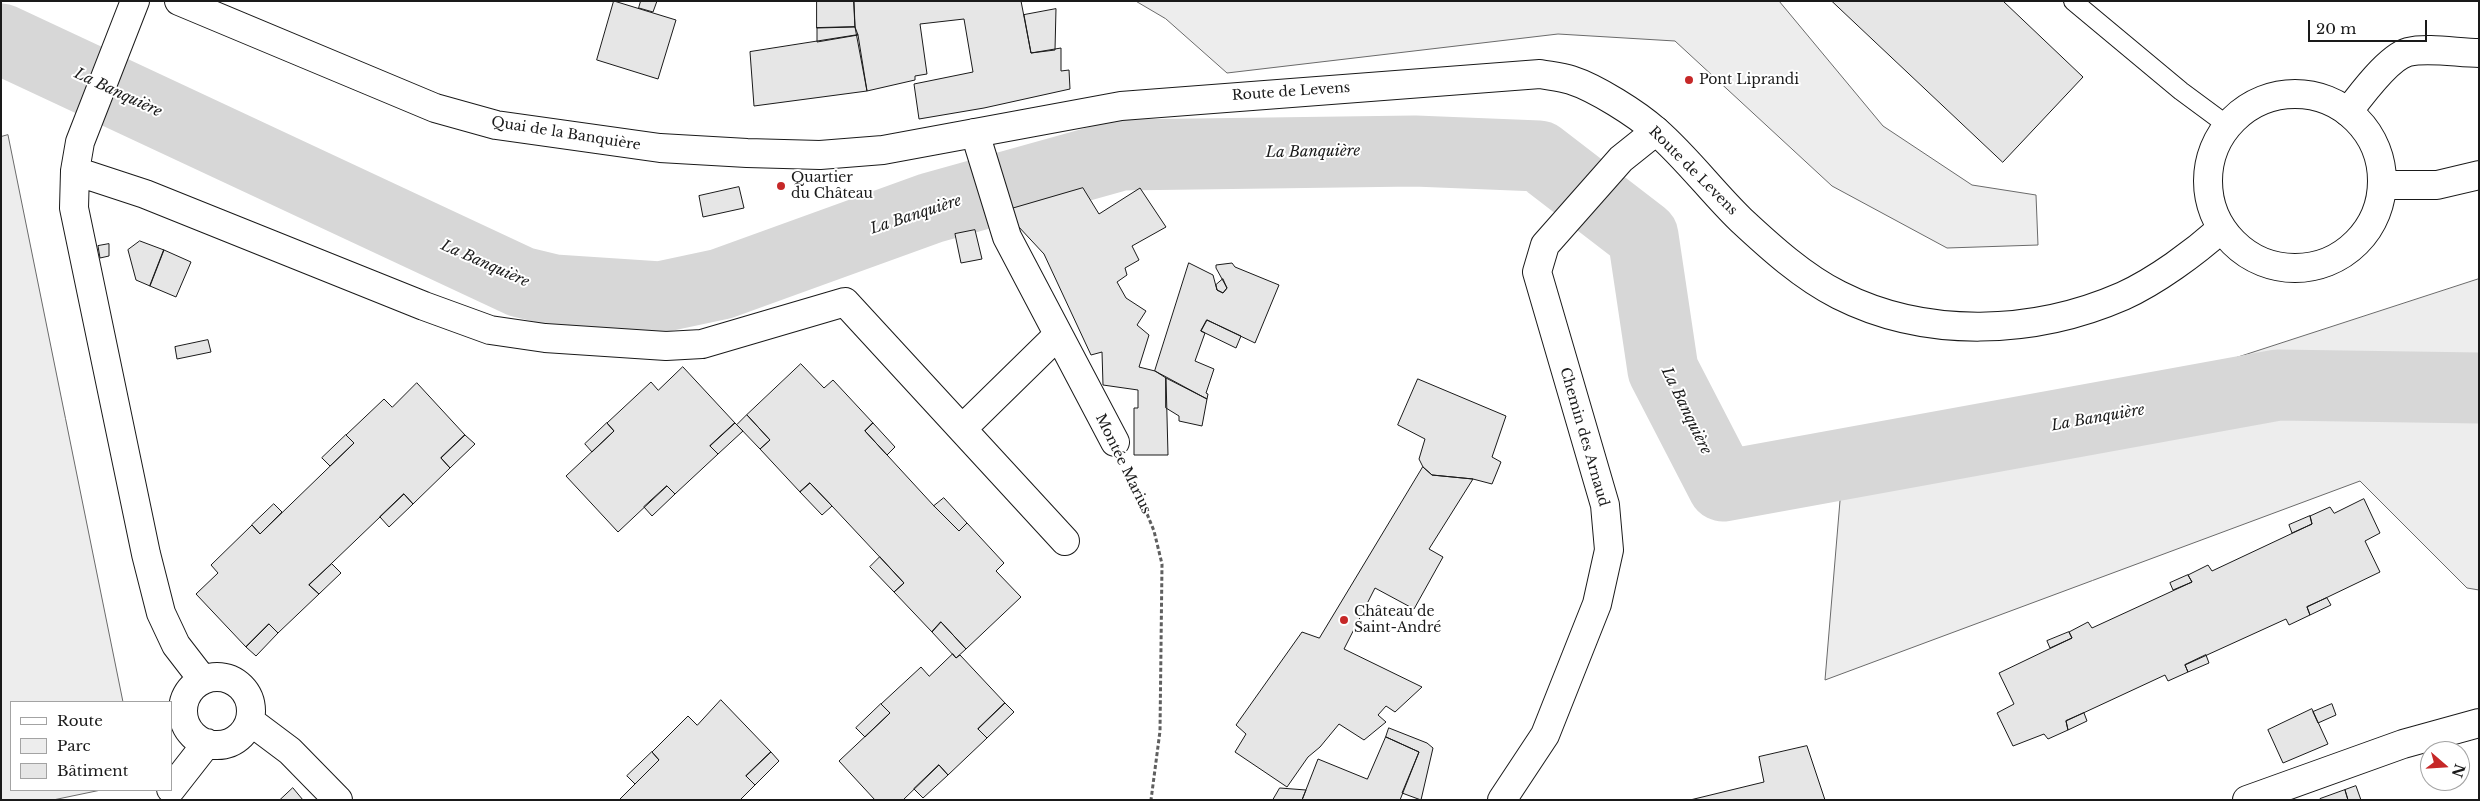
<!DOCTYPE html>
<meta charset="utf-8">
<style>
body{margin:0}
#map{position:relative;width:2480px;height:801px;overflow:hidden;background:#fff;font-family:"Libre Baskerville",serif}
canvas{display:block}
.frame{position:absolute;inset:0;border:2px solid #1a1a1a;pointer-events:none}
.legend{position:absolute;left:10px;top:701px;width:162px;height:90px;box-sizing:border-box;background:#fff;border:1px solid #a3a3a3;margin:0;padding:6px 9px;list-style:none;font-size:15px;color:#1a1a1a}
.legend li{display:flex;align-items:center;gap:10px;height:25px}
.legend b{width:25px;border:1px solid #a3a3a3}
.north{position:absolute;left:2420px;top:741px;width:50px;height:50px;box-sizing:border-box;background:#fff;border:1px solid #a3a3a3;border-radius:50%;rotate:109deg;font-size:14px;font-weight:700;line-height:20px;text-align:center;color:#1a1a1a}
.north::after{content:'';display:block;margin:auto;width:18px;height:22px;background:#c62828;clip-path:polygon(50% 0,100% 100%,50% 72%,0 100%)}
.scale{position:absolute;left:2308px;top:20px;width:119px;height:22px;box-sizing:border-box;border:2px solid #1a1a1a;border-top:0;padding-left:6px;font-size:15px;line-height:18px;white-space:nowrap;color:#1a1a1a;-webkit-text-stroke:4px #fff;paint-order:stroke}
</style>
<div id="map">
<canvas width="2480" height="801"></canvas>
<div class="frame"></div>
<ul class="legend">
<li><b style="height:6px;background:#fff"></b>Route</li>
<li><b style="height:14px;background:#ededed"></b>Parc</li>
<li><b style="height:14px;background:#e6e6e6"></b>Bâtiment</li>
</ul>
<div class="north">N</div>
<div class="scale">20 m</div>
</div>
<script>
const ctx = document.querySelector('canvas').getContext('2d');
ctx.lineJoin = 'round';
function fill(path, color) {
  ctx.fillStyle = color;
  ctx.fill(path, 'evenodd');
}
function trace(path, color, width, dash) {
  ctx.strokeStyle = color;
  ctx.lineWidth = width;
  ctx.lineCap = dash ? 'butt' : 'round';
  ctx.setLineDash(dash || []);
  ctx.stroke(path);
}
function drawText(font, color, halo, rows, align = 'center') {
  ctx.font = font + ' "Libre Baskerville",serif';
  ctx.lineWidth = 4;
  ctx.setLineDash([]);
  ctx.textBaseline = 'middle';
  ctx.strokeStyle = halo;
  ctx.fillStyle = color;
  for (const [text, x, y, turn = 0] of rows) {
    ctx.save();
    ctx.translate(x, y);
    ctx.rotate((+turn || 0) * Math.PI / 180);
    ctx.textAlign = isNaN(turn) ? turn : align;
    if (halo) ctx.strokeText(text, 0, 0);
    ctx.fillText(text, 0, 0);
    ctx.restore();
  }
}
const green = new Path2D(`
 M1136,1H1779L1883,126L1972,185L2036,195L2038,245L1947,248L1832,186L1675,41L1558,34L1227,73L1166,19Z
 M8,135L123,702H11V790H101L53,800H1V137Z
 M2479,279V590L2467,588L2360,481L1825,680L1846,429L2004,433Z`);
fill(green, '#ededed');
trace(green, '#6a6a6a', 1);
trace(new Path2D(`
 M1,39L521,282L554,290L660,297L721,284L931,208L1121,155L1415,151L1539,156L1643,236L1663,370L1723,486L2278,385L2479,388`), '#d7d7d7', 71);
const building = new Path2D(`
 M614,1L676,20L658,79L597,60Z
 M641,1H657L653,12L639,8Z
 M817,1H854L855,27L817,28Z
 M854,1H1021L1031,53L1061,48V71L1069,70L1070,89L984,108L919,119L914,84L973,72L964,19L920,24L927,74L915,76V80L867,91L855,27Z
 M1832,1H2003L2083,77L2003,162Z
 M1056,9L1055,50L1031,53L1024,15Z
 M855,27L858,35L817,42V28Z
 M858,35L867,91L754,106L750,52Z
 M739,187L744,208L703,217L699,196Z
 M1083,188L1099,214L1140,188L1166,227L1132,246L1139,260L1125,268L1127,275L1117,282L1126,298L1146,311L1137,325L1149,335L1139,367L1155,371L1166,378L1168,455H1134V408H1138V390L1103,385L1102,352L1091,355L1044,254L1004,211Z
 M975,230L982,259L961,263L955,234Z
 M140,241L164,250L150,286L136,280L128,250Z
 M109,244V256L100,258L98,246Z
 M164,250L191,262L176,297L150,286Z
 M1189,263L1213,275L1217,290L1223,293L1227,288L1216,268V265L1232,263L1235,267L1279,285L1255,343L1207,320L1201,331L1205,333L1195,361L1214,369L1206,393L1208,394L1207,399L1155,371Z
 M1223,279L1227,288L1223,293L1217,290L1216,285Z
 M1207,320L1241,336L1236,348L1201,331Z
 M208,340L211,352L177,359L175,347Z
 M801,364L824,388L833,380L873,423L865,431L934,506L959,531L967,523L1004,563L996,571L1021,597L966,649L941,622L932,632L894,592L904,583L832,506L810,483L800,492L760,449L770,440L747,415Z
 M683,367L735,423L710,446L718,454L675,494L667,486L618,532L566,476L614,431L607,423L651,382L658,390Z
 M1166,378L1207,399L1202,426L1179,421V416L1166,408Z
 M1418,379L1506,416L1492,457L1501,462L1492,484L1473,479L1432,475L1423,467L1419,459L1425,439L1398,425Z
 M417,383L465,435L441,458L450,468L413,504L404,494L309,585L319,594L278,633L269,624L246,647L196,594L218,573L211,565L252,525L260,534L354,443L346,435L384,399L392,407Z
 M747,415L770,440L760,449L737,425Z
 M607,423L614,431L592,452L585,444Z
 M735,423L743,431L718,454L710,446Z
 M873,423L895,447L887,455L865,431Z
 M346,435L354,443L330,466L322,458Z
 M465,435L475,444L450,468L441,458Z
 M1423,467L1432,475L1473,479L1429,549L1443,557L1414,609L1375,588L1344,649L1422,687L1395,712L1386,706L1378,715L1386,722L1364,740L1339,724L1320,747L1308,757L1287,787L1235,752L1246,734L1236,725L1302,632L1319,638Z
 M810,483L832,506L822,515L800,492Z
 M667,486L675,494L652,516L644,507Z
 M404,494L413,504L389,527L380,517Z
 M944,498L967,523L959,531L934,506Z
 M2364,499L2380,533L2365,541L2380,572L2307,607L2310,615L2289,625L2286,619L2185,665L2188,672L2168,681L2165,675L2066,721L2068,730L2048,739L2044,734L2013,746L1997,713L2014,704L1999,673L2072,638L2069,632L2088,622L2092,628L2192,582L2188,575L2208,565L2212,571L2312,524L2310,516L2330,507L2334,513Z
 M274,504L282,512L260,534L252,525Z
 M2310,516L2312,524L2292,533L2289,525Z
 M880,557L904,583L894,592L870,567Z
 M332,564L341,573L319,594L309,585Z
 M2188,575L2192,582L2173,590L2170,583Z
 M2327,598L2331,605L2310,615L2307,607Z
 M941,622L966,649L956,658L932,632Z
 M269,624L278,633L256,656L246,647Z
 M2069,632L2072,638L2050,648L2047,641Z
 M953,654L956,658L960,655L1005,703L978,729L987,738L948,775L939,765L903,800H875L839,761L890,713L881,704L921,667L929,676Z
 M2206,655L2209,663L2188,672L2185,665Z
 M721,700L771,752L746,776L755,785L740,800H619L659,760L652,752L688,716L697,725Z
 M1005,703L1014,712L987,738L978,729Z
 M881,704L890,713L865,737L856,728Z
 M2332,704L2336,715L2318,723L2313,712Z
 M2312,709L2328,744L2283,763L2268,730Z
 M2084,713L2087,721L2068,730L2066,721Z
 M1389,728L1427,743L1433,748L1421,800L1402,793L1419,752L1386,737Z
 M1386,737L1419,752L1400,800H1302L1318,759L1367,779Z
 M1807,746L1825,800H1690L1764,782L1759,757Z
 M652,752L659,760L635,784L627,776Z
 M771,752L779,761L755,785L746,776Z
 M939,765L948,775L923,798L914,789Z
 M2356,786L2361,800H2348L2345,790Z
 M293,788L303,800H280Z
 M1280,788L1306,790L1302,800H1273Z
 M2345,790L2348,800H2320V799Z`);
fill(building, '#e6e6e6');
trace(building, '#1a1a1a', 1);
const lane = new Path2D(`
 M2073,1L2181,91L2227,125`);
const street = new Path2D(`
 M135,1L80,142L75,171L74,208L146,554L161,613L176,645L203,680
 M2348,112C2360,96 2389,57 2408,52C2428,47 2459,53 2479,53
 M975,133L1007,237L1115,442
 M75,171L145,194L424,306L490,330L545,338L666,346L702,344L845,302L1065,541
 M962,429L1057,336
 M183 711a34 34 0 1 1 68 0a34 34 0 1 1-68 0Z
 M250,721L290,751L338,800
 M171,789L207,743
 M1502,800L1545,735L1597,604L1609,550L1605,505L1537,272L1545,245L1621,159L1656,131
 M2247,800L2403,744L2479,723`);
const secondary = new Path2D(`
 M179,1L435,108L496,125L660,148L747,153L820,155L883,150L1121,106L1540,74C1551,76 1562,77 1571,80C1596,88 1637,114 1656,131C1687,158 1712,192 1741,220C1770,247 1803,277 1839,295C1926,339 2034,335 2123,296C2156,281 2194,253 2221,229
 M2208 181a87 87 0 1 1 174 0a87 87 0 1 1-174 0Z
 M2382,185H2437L2479,175`);
trace(lane, '#1a1a1a', 20);
trace(street, '#1a1a1a', 30);
trace(secondary, '#1a1a1a', 30);
trace(new Path2D(`
 M1130,472L1154,531L1162,564L1160,731L1151,800`), '#5f5f5f', 3, [4, 2.5]);
trace(lane, '#fff', 18);
trace(street, '#fff', 28);
trace(secondary, '#fff', 28);
for (const [x, y, r, color] of [
 [1689,80,5,"#c62828"],
 [781,186,5,"#c62828"],
 [1344,620,5,"#c62828"]
]) {
  const dot = new Path2D();
  dot.arc(x, y, r, 0, 2 * Math.PI);
  ctx.fillStyle = color;
  ctx.fill(dot);
  trace(dot, '#fff', 2);
}
drawText('14px', '#1a1a1a', '#fff', [
 ["Pont Liprandi",1699,80],
 ["Quartier",791,178],
 ["du Château",791,194],
 ["Château de",1354,612],
 ["Saint-André",1354,628]
], 'left');
drawText('14px', '#1a1a1a', '#fff', [
 ["Route de Levens",1291,92,-4],
 ["Quai de la Banquière",566,134,9],
 ["Route de Levens",1693,171,45],
 ["Chemin des Arnaud",1584,437,74],
 ["Montée Marius",1123,464,64]
]);
drawText('italic 15px', '#1a1a1a', '#fff', [
 ["La Banquière",118,93,25],
 ["La Banquière",1313,152,-1],
 ["La Banquière",916,215,-18],
 ["La Banquière",485,264,24],
 ["La Banquière",1686,411,64],
 ["La Banquière",2098,418,-10]
]);
</script>
